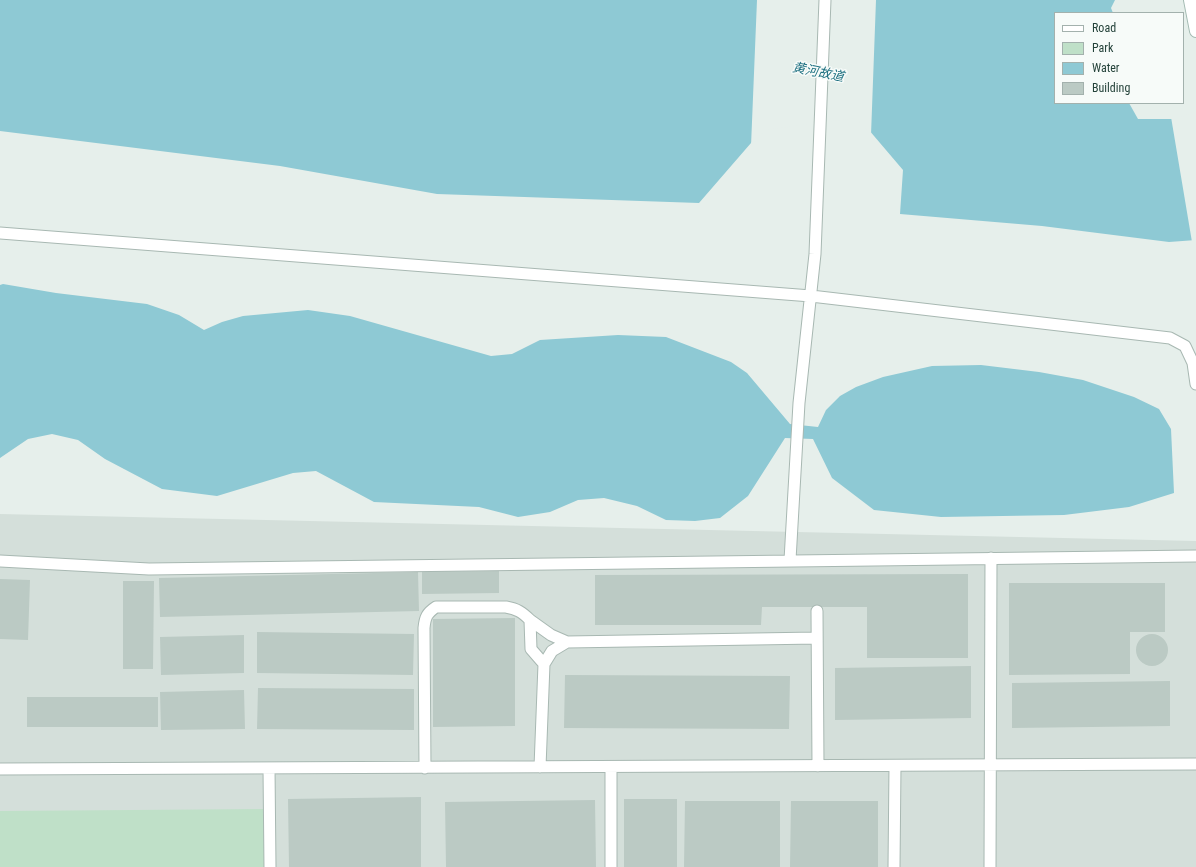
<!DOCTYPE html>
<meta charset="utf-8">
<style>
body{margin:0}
#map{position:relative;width:1196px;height:867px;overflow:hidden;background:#e6efeb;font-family:"Roboto Condensed",sans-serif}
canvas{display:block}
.legend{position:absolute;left:1054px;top:12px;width:130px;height:92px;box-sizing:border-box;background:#f7fbf9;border:1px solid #a3b1ad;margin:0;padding:5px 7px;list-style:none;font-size:12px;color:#24423a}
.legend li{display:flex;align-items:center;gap:8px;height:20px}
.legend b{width:20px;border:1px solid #a3b1ad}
</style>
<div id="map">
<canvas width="1196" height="867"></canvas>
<ul class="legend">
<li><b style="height:5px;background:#fff"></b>Road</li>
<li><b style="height:11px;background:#bfe0c8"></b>Park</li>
<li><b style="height:11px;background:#8ec9d4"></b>Water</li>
<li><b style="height:11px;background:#bbcac4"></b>Building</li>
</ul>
</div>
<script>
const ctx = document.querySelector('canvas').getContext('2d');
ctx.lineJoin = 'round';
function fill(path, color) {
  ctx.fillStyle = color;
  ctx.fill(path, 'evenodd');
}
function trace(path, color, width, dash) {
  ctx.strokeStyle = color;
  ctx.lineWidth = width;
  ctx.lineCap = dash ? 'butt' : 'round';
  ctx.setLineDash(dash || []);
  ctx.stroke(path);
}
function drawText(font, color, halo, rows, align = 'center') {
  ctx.font = font + ' "Roboto Condensed","Noto Sans SC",sans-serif';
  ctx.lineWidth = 3;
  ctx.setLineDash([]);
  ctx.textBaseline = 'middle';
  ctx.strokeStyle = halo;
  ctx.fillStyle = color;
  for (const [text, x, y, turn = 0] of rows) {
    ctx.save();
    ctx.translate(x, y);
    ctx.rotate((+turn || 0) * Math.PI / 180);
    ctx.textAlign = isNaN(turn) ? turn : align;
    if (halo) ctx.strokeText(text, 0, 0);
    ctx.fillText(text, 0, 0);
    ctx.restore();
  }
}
fill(new Path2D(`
 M0,514L1196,541V867H0Z`), '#d4dfda');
fill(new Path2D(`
 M264,809L265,867H0V811Z`), '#bfe0c8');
fill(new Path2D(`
 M0,0H1115L1111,8L1113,13H1055V103H1129L1138,119H1181L1196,240L1169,242L1042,226L900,214L903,170L857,116L764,128L699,203L437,194L280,166L0,131Z
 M3,284L56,293L147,304L179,315L204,330L222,322L243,316L308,310L350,316L491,356L512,354L540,340L618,335L666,337L731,362L747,373L790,424L818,427L826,410L840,396L856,387L883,377L932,366L981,365L1039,372L1083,380L1134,397L1159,409L1171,429L1174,493L1129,507L1064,515L941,517L874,510L832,478L813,439L785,438L748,496L720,518L695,521L666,520L637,506L604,498L578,500L550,512L518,517L479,507L374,502L316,471L293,473L217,496L162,489L105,459L78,440L52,434L28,439L0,458V285Z`), '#8ec9d4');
fill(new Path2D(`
 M757,0H876L871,135L856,118L765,130L751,146Z
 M1196,111V242H1192L1171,117H1181Z`), '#e6efeb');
fill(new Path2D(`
 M499,571V593L422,594V572Z
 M418,572L419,611L160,617L159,578Z
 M968,574V658H867V607H762L761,625H595V575Z
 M0,579L30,580L28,640L0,639Z
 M123,581H154L153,669H123Z
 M1009,583H1165V632H1130V674L1009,675Z
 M515,618V726L433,727V619Z
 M257,632L414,634L413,675L257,673Z
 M1136 650a16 16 0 1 1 32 0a16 16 0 1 1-32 0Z
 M244,635V673L161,675L160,637Z
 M971,666V718L835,720V668Z
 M565,675L790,676L789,729L564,728Z
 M1170,681V726L1012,728V683Z
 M258,688L414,689V730L257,729Z
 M244,690L245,729L161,730L160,692Z
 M27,697H158V727H27Z
 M421,797V867H289L288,799Z
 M624,799H677V867H624Z
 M595,800L596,867H446L445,802Z
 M685,801H780V867H684Z
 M791,801H878V867H790Z`), '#bbcac4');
const service = new Path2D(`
 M0,233L811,296L1170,338L1185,346L1193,363L1196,384
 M790,560L799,403L815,254L825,0
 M0,561L149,569L1196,556
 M817,611L818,766
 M544,664L531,649L530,620L551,635L567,642
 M540,767L544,664L552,651L567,642L817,638
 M611,767V867
 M269,768L270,867
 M425,768L424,628C425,617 427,613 436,607H506C517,609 522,612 530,620
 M0,769L1196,764
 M894,867L895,766
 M990,867L991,558`);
const secondary = new Path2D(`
 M1190,0L1196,31`);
trace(service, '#a8b8b2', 13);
trace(secondary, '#a4bbb3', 14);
trace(service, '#fff', 11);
trace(secondary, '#fff', 12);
drawText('italic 13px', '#1c6f80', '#f7fbf9', [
 ["黄河故道",818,73,11]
]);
</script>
